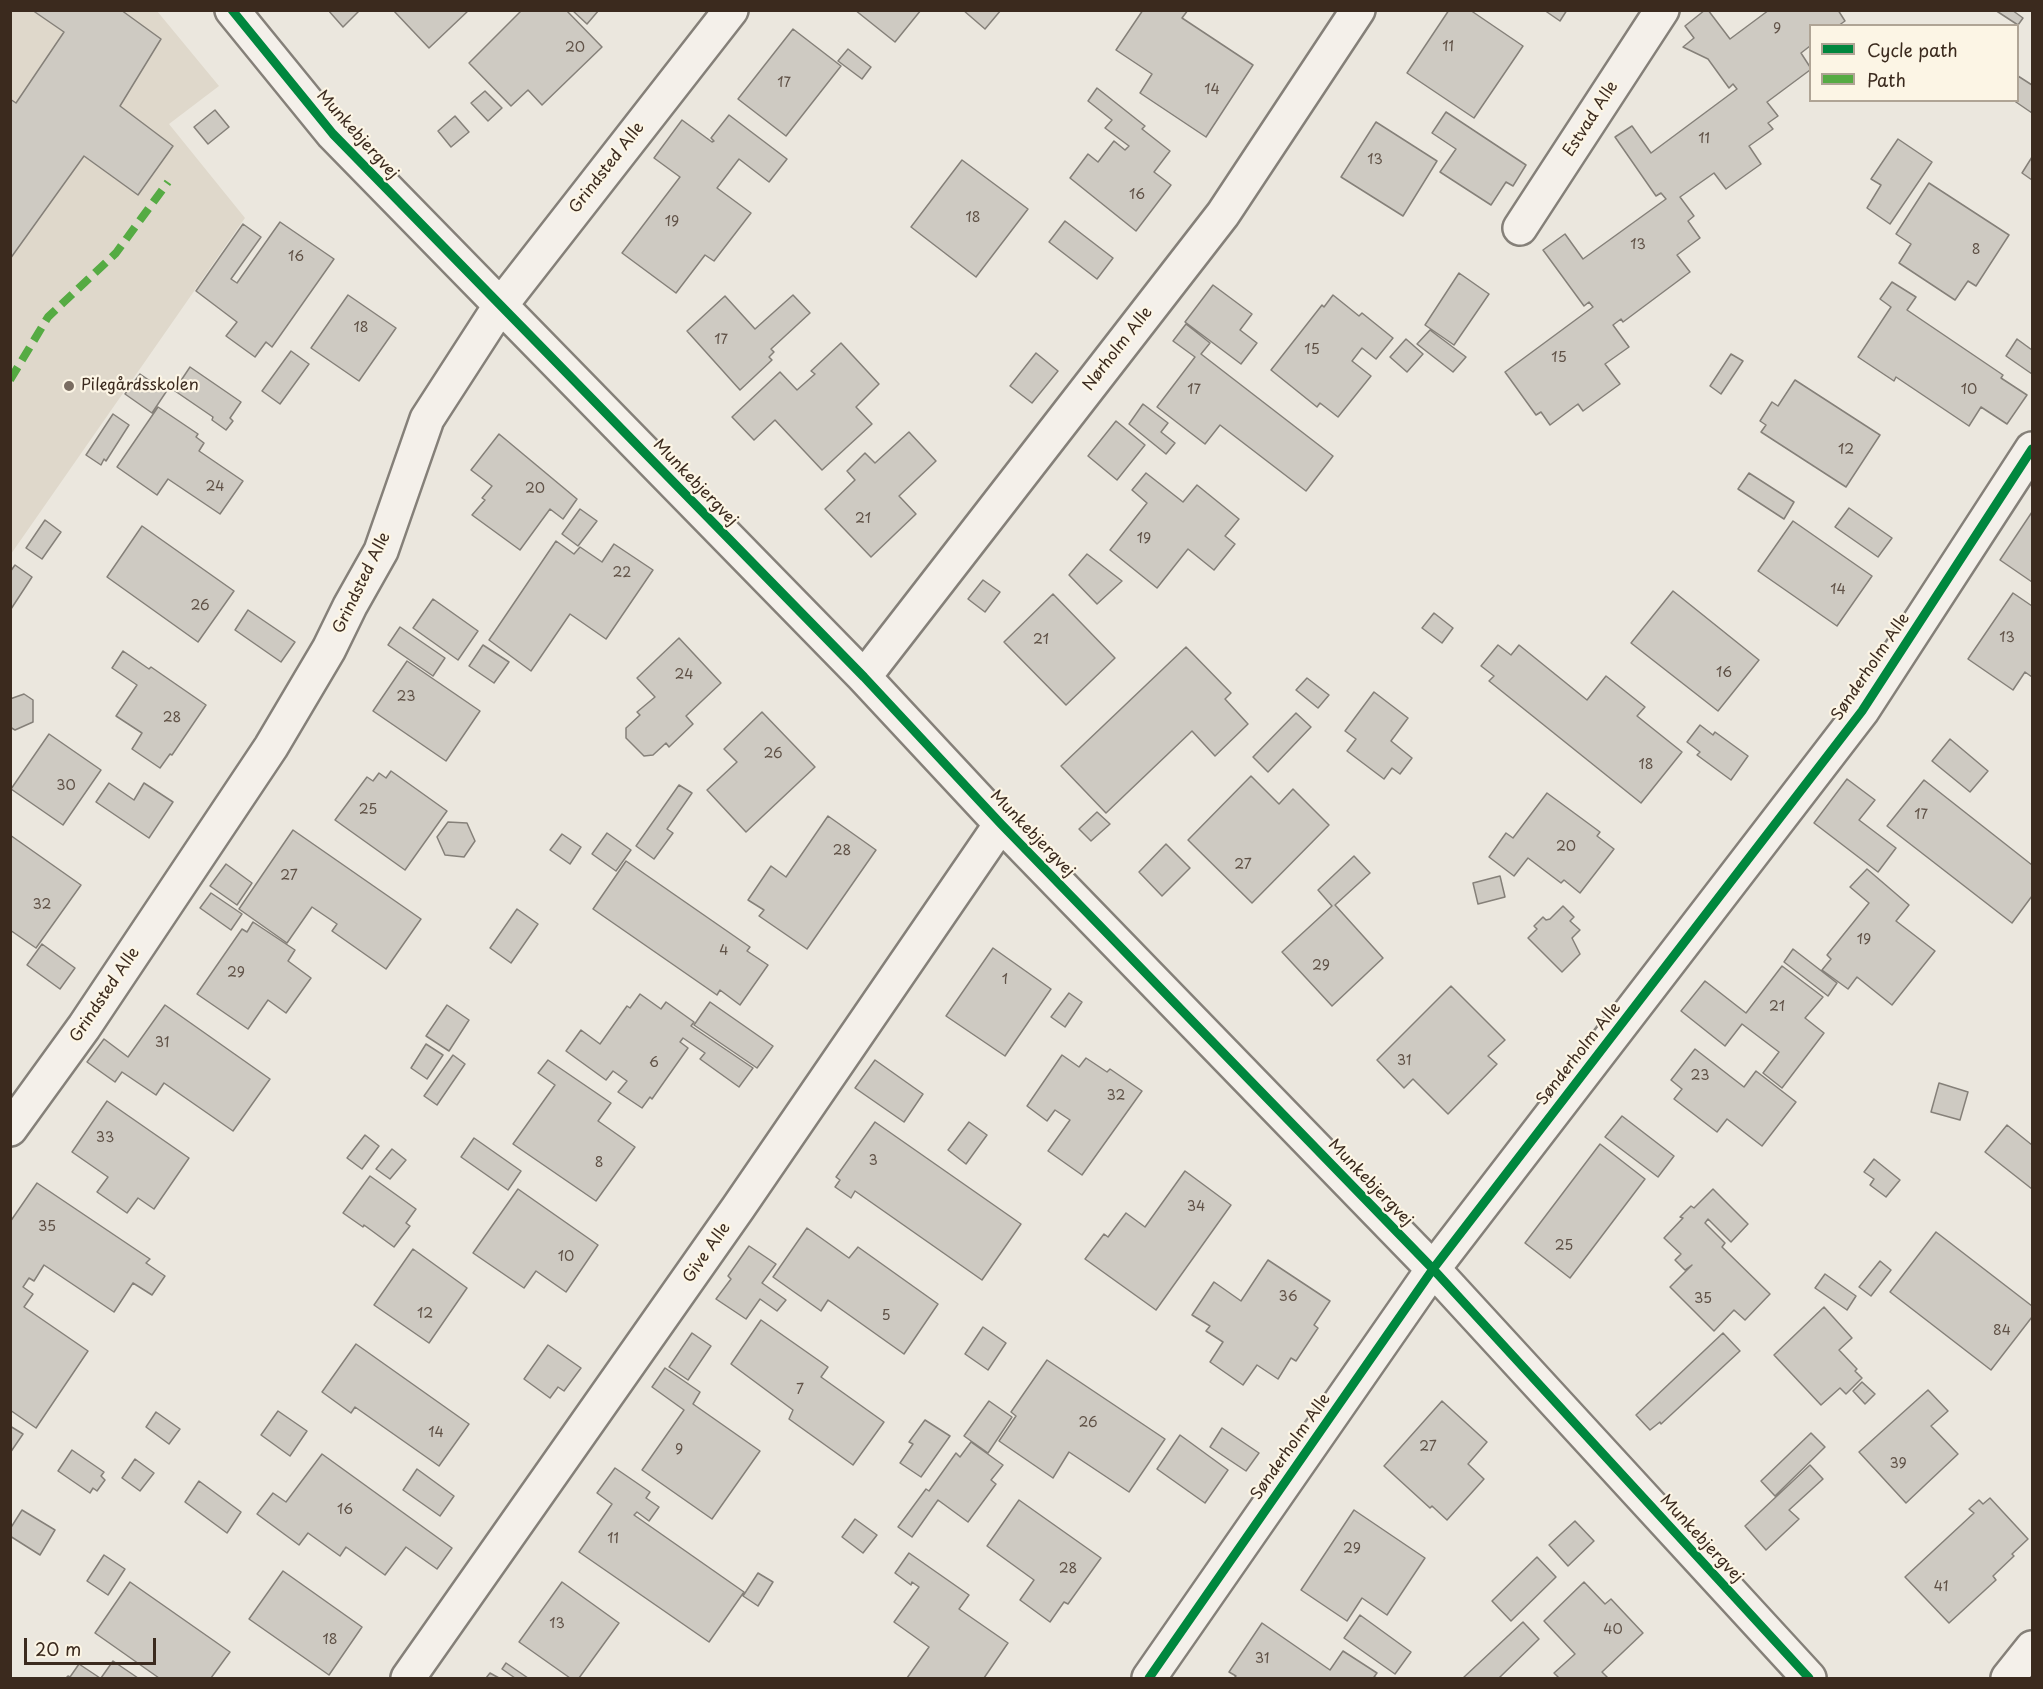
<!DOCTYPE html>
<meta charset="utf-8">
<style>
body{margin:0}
#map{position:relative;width:2043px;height:1689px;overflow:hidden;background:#ebe7de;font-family:"Playpen Sans",sans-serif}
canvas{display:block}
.frame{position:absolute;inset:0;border:12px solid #3b2a1e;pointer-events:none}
.legend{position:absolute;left:1809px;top:24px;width:210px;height:78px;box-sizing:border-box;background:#fcf5e5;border:2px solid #afa495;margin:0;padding:8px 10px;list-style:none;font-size:18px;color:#3b2a1e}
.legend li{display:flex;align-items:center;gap:12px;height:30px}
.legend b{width:30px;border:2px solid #afa495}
.scale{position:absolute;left:24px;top:1638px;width:132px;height:27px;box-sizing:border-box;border:3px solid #3b2a1e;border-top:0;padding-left:8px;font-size:18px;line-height:21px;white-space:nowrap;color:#3b2a1e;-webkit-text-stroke:4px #fcf5e5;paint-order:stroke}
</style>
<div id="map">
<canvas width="2043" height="1689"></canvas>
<div class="frame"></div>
<ul class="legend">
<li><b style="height:8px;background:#00873e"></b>Cycle path</li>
<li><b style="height:8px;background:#55ab43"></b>Path</li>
</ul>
<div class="scale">20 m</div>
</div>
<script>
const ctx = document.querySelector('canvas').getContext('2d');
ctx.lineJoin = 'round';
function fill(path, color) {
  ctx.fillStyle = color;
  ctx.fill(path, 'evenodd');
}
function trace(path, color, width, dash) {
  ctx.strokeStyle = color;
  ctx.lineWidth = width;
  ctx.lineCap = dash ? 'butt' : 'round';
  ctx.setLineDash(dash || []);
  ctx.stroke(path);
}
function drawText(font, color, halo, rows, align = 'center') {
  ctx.font = font + ' "Playpen Sans",sans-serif';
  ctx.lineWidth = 4.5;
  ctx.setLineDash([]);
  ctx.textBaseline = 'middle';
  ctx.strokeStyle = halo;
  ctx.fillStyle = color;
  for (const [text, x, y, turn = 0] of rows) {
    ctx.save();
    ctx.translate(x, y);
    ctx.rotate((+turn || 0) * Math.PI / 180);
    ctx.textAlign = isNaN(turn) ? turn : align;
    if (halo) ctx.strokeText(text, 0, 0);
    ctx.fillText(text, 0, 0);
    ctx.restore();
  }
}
fill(new Path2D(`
 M11,11H157L219,86L169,124L245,218L11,554Z`), '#dfd8cb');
const building = new Path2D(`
 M32,10H121L161,39L120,106L173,146L138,195L84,156L10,259V99L16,103L64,32Z
 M328,10H360L343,27Z
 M393,10H469L429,48Z
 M522,10H566L602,47L542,105L528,90L511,106L469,63Z
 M572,10H599L587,24Z
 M855,10H921L895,42Z
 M963,10H1001L985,29Z
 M1143,10H1188L1182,18L1253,65L1206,137L1140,93L1152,74L1116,50Z
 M1449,10H1470L1523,46L1474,118L1407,73Z
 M1544,10H1567L1560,21Z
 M1705,10H1708L1730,39L1769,10H1838L1845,21L1838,26H1810V46L1801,53L1810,67V70L1767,102L1778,116L1768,123L1773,129L1749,146L1761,164L1726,189L1714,173L1680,197L1694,216L1688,221L1700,238L1677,255L1690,272L1623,322L1621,319L1613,325L1629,347L1605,364L1620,384L1583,411L1578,404L1550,425L1541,412L1536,415L1505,372L1593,307L1589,302L1584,306L1543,250L1565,234L1583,259L1666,199L1661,193L1656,196L1615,137L1632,126L1651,153L1737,89L1733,84L1729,88L1708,59L1683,47L1694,38L1685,26Z
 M1995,10H2012L2023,18L2018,25Z
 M793,29L841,66L786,136L738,99Z
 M848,49L871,67L862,79L838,61Z
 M2018,76L2032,85V113L2013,100H2018Z
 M1097,88L1145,126L1142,129L1170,151L1154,172L1171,185L1136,231L1070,178L1088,154L1098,162L1114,141L1125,150L1129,146L1105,128L1112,120L1088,101Z
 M485,91L502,108L488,121L471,103Z
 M215,110L229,127L208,144L194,127Z
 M1446,112L1526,165L1513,186L1506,182L1491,205L1440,172L1456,149L1432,133Z
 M729,115L787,159L769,182L739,159L717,188L751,213L714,261L705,255L676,293L622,253L680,177L654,158L682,120L712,142L714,141L711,138Z
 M455,116L469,132L451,147L438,131Z
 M1376,122L1437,161L1403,216L1341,177Z
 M1898,139L1932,162L1890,224L1867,208L1881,185L1871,179Z
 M2032,157V180L2022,173Z
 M962,160L1028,209L976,277L911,227Z
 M1929,183L2009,235L1976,286L1968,281L1955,300L1899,263L1911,244L1896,234Z
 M1065,221L1113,258L1097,279L1049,242Z
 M280,222L334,259L272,347L266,342L255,357L226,336L237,322L196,291L243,224L261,237L231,279L237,283Z
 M1459,273L1489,294L1454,345L1425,325Z
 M1892,282L1916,297L1907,310L2003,375L2001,378L2027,395L2007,424L1981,407L1969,426L1896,377L1894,381L1858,357L1891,307L1880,299Z
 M1213,285L1252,314L1240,330L1257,343L1241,364L1185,322Z
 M348,295L396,328L359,381L311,348Z
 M793,295L810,313L771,349L774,352L769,357L772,360L740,390L687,331L725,296L755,329Z
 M1333,295L1359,316L1362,313L1393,338L1376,359L1362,348L1352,361L1371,376L1338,417L1320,403L1317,407L1271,370L1322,305L1324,307Z
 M1186,324L1210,343L1201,354L1333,456L1306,491L1220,425L1205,444L1157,407L1195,357L1173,341Z
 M1430,330L1466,357L1453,372L1417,344Z
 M1406,339L1423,354L1407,372L1390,357Z
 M2017,339L2032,350V374L2006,356Z
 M841,343L879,384L856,407L872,424L822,470L775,420L754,440L732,417L780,372L797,390L815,374L811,371Z
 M291,351L309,364L280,404L262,391Z
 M1036,353L1058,371L1032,403L1010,386Z
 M1731,354L1743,361L1721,394L1710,386Z
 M190,367L241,402L230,418L233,421L226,430L212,420L213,417L175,391L179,386L178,385Z
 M140,374L166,392L152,413L125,394Z
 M1795,380L1880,435L1846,487L1761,432L1766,425L1760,421L1772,402L1778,406Z
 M1143,404L1168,423L1161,432L1175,443L1166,454L1129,424Z
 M158,407L198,434L196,437L204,443L199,451L243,481L220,514L168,479L157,495L117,467Z
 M113,414L129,425L106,461L104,459L101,465L86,455Z
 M1116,421L1145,445L1117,480L1088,456Z
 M909,432L936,461L899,496L916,514L871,557L825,509L855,480L847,471L865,453L875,463Z
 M499,434L577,499L563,519L550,509L520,550L472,515L485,500L482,498L492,486L471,470Z
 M1146,473L1183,502L1197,485L1239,519L1225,536L1235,544L1214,570L1188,549L1157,588L1110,550L1147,503L1132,490Z
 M1749,473L1794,502L1784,519L1738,489Z
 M1849,508L1892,538L1878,557L1835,527Z
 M580,509L597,521L578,546L562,534Z
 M2032,512V582L2000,560Z
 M45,520L61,532L42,559L26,548Z
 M1793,521L1872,576L1837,626L1758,571Z
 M142,526L234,591L198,642L107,577Z
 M556,541L574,554L580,547L602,562L614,544L653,570L606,639L570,614L531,671L489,640Z
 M1087,554L1122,581L1097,604L1069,575Z
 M15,565L32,577L11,609L10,572Z
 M983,580L1000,592L985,612L968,599Z
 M1673,591L1759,660L1718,711L1631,643Z
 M2013,593L2032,606V677L2025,672L2013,690L1968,659Z
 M1053,594L1115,658L1066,705L1004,642Z
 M433,599L478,631L458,660L413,628Z
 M248,610L295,642L281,662L235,630Z
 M1434,613L1453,628L1442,643L1422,628Z
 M400,627L445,658L433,676L388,645Z
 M679,638L721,683L686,716L693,724L669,747L666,743L653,755L644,756L626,738V728L640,715L637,712L655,697L637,678Z
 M483,645L509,662L494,683L469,666Z
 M1498,645L1511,655L1519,645L1587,700L1606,676L1645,707L1637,716L1682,752L1641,803L1489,681L1494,676L1481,666Z
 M1186,647L1231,693L1225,699L1248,724L1215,756L1192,731L1106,813L1061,766Z
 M123,651L149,669L151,667L206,705L172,755L170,754L160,768L132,749L142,733L116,716L137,685L112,668Z
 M407,661L480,711L446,761L373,711Z
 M1307,678L1329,695L1318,708L1296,690Z
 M1374,692L1408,718L1391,741L1412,758L1400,774L1392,768L1384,779L1347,751L1356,739L1345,731Z
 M24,694L33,700V722L15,730L10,727V699Z
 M762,712L815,767L746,832L707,790L737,762L724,749Z
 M1296,713L1311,727L1268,772L1253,757Z
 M1700,725L1713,735L1715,732L1748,756L1731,780L1697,755L1700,752L1687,742Z
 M49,734L101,770L63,825L11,789Z
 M1950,739L1988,771L1970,792L1932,761Z
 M391,771L447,811L405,870L335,820L367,777L373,781L379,773L386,778Z
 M1251,776L1279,804L1293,789L1329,825L1252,903L1188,840Z
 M1847,779L1875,800L1859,820L1896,848L1878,872L1814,823Z
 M1924,780L2032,865V896L2012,923L1887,826Z
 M109,783L134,800L144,783L173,802L149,838L96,802Z
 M679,785L692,793L667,829L673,833L654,859L636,846Z
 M1547,793L1600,832L1597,836L1614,849L1580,893L1564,880L1561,883L1528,858L1514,876L1489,857L1506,833L1513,838Z
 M1097,812L1110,824L1091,841L1079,829Z
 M828,816L876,850L807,949L759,916L764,910L748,900L771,866L786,877Z
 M448,822L467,823L475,841L464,857L445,855L437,837Z
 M293,830L421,919L386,969L332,931L337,924L312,907L287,943L239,909Z
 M607,833L631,850L616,871L592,854Z
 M562,834L581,847L570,864L550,850Z
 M10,835L81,885L36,948L10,930Z
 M1166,844L1190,868L1162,896L1139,872Z
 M1354,856L1370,873L1335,905L1383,958L1332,1006L1282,952L1332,906L1318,890Z
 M626,861L750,947L747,951L768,965L740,1005L720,990L717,995L593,909Z
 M226,864L252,883L237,905L210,886Z
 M1867,869L1909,905L1896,921L1935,951L1892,1005L1857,977L1848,989L1822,970L1831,959L1827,955L1869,903L1850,887Z
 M1500,876L1505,897L1478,904L1473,883Z
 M211,893L242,914L231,930L200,908Z
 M1563,906L1574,917L1570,921L1580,930L1572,938L1580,954L1562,972L1528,938L1537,929L1534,926L1543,917L1546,920L1550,919Z
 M517,909L538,924L511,963L490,948Z
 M253,922L295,950L288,961L311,978L286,1013L268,1000L248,1029L197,994L242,929L247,932Z
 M42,944L75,968L60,989L27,965Z
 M993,948L1051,989L1005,1056L946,1016Z
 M1793,949L1837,983L1828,996L1784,962Z
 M1782,966L1823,997L1805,1018L1824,1033L1782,1088L1763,1073L1779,1052L1742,1024L1725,1046L1681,1011L1705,981L1746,1013Z
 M1451,986L1505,1040L1488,1056L1497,1064L1448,1114L1413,1079L1404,1088L1377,1060Z
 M1069,993L1082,1002L1065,1027L1051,1017Z
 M640,994L661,1009L666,1002L694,1022L691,1026L753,1068L739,1087L700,1059L705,1053L683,1038L680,1042L688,1048L652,1099L650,1097L642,1108L618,1092L627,1081L613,1071L606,1080L566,1051L581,1030L600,1044L627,1006L630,1008Z
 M710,1002L773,1046L757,1068L694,1025Z
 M165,1005L270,1079L233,1131L164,1083L156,1095L122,1072L115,1082L87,1062L104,1039L128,1057Z
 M447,1005L469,1020L449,1051L426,1036Z
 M426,1044L443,1055L427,1079L411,1068Z
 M1695,1049L1744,1087L1756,1071L1796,1102L1762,1146L1727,1119L1717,1132L1674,1099L1682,1089L1671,1080Z
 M453,1055L465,1064L437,1105L424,1096Z
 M1062,1055L1079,1067L1086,1058L1107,1072L1110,1069L1142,1091L1082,1175L1048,1151L1070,1120L1055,1110L1047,1121L1027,1106Z
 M548,1060L611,1103L598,1121L635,1147L596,1201L513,1144L555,1085L538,1073Z
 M875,1060L923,1094L904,1122L855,1088Z
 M1939,1083L1968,1092L1960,1120L1931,1112Z
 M107,1101L189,1158L154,1209L138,1198L127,1213L97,1192L108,1177L72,1152Z
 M1622,1116L1674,1156L1658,1177L1605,1137Z
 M875,1122L1021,1224L982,1280L855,1191L851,1198L835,1187L840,1180L836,1177Z
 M969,1122L987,1135L966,1164L948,1150Z
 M2007,1125L2032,1145V1189L1985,1152Z
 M365,1135L379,1146L362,1169L347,1158Z
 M474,1138L521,1171L508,1190L461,1157Z
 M1600,1144L1645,1179L1570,1278L1525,1243Z
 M392,1149L406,1160L390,1179L376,1169Z
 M1874,1159L1900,1180L1886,1197L1870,1185L1874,1179L1864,1172Z
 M1185,1171L1231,1205L1156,1310L1085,1259L1104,1234L1108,1237L1126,1213L1145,1227Z
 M370,1176L416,1209L406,1223L410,1226L394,1247L364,1225L363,1227L343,1213Z
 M37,1183L150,1259L146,1263L165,1276L152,1295L133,1283L114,1312L44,1265L34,1281L29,1278L23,1287L33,1294L24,1307L88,1351L36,1428L10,1410V1222Z
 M518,1189L598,1245L566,1292L536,1271L524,1288L473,1253Z
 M1713,1189L1748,1224L1731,1242L1708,1219L1705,1223L1725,1243L1722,1247L1770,1294L1745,1320L1734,1310L1714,1331L1670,1287L1692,1265L1685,1270L1675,1260L1681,1254L1664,1238L1683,1218L1680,1217L1691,1206L1694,1208Z
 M807,1228L849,1258L858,1247L938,1304L904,1354L828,1300L821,1311L773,1277Z
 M1936,1232L2032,1306V1317L1991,1370L1890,1292Z
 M749,1246L776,1264L762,1283L786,1300L777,1311L760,1299L746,1319L716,1299L731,1279L728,1276Z
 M413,1249L467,1288L429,1343L374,1305Z
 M1268,1260L1330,1301L1314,1325L1318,1328L1296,1361L1291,1358L1278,1379L1257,1365L1243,1385L1210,1362L1223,1342L1206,1331L1210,1326L1192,1315L1214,1282L1241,1301Z
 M1880,1261L1891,1270L1871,1296L1859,1287Z
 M1825,1274L1856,1296L1847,1310L1815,1288Z
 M1824,1307L1852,1338L1839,1350L1857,1369L1855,1371L1862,1378L1846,1394L1840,1388L1821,1405L1774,1355Z
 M761,1320L828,1367L821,1377L884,1422L853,1465L789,1419L793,1410L731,1364Z
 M983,1327L1006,1343L988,1370L965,1354Z
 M692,1333L711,1346L688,1380L669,1367Z
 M1723,1333L1740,1351L1661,1424L1660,1422L1650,1430L1636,1415Z
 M356,1344L469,1424L439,1466L355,1407L351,1413L322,1392Z
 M548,1345L581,1368L564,1391L558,1387L550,1398L524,1379Z
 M1047,1360L1165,1439L1129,1492L1069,1452L1053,1478L999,1441L1016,1416L1011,1412Z
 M665,1368L700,1392L693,1404L760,1451L712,1519L642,1470L684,1410L652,1387Z
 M1862,1382L1875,1394L1865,1404L1853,1391Z
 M1928,1390L1948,1411L1931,1426L1958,1454L1906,1503L1859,1452Z
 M989,1401L1012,1417L988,1453L964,1436Z
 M1442,1401L1487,1442L1468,1464L1484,1479L1447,1520L1432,1506L1430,1508L1384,1466Z
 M278,1411L307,1431L290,1456L261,1435Z
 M156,1412L180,1429L169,1444L146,1427Z
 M925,1420L950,1436L921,1477L900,1463L913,1444L909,1442Z
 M10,1426L23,1434L10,1453Z
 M1222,1428L1259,1453L1246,1471L1210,1447Z
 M1811,1433L1825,1447L1775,1496L1761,1481Z
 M1180,1435L1228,1470L1205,1503L1157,1469Z
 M971,1442L1003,1465L991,1480L996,1484L968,1522L938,1500L912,1537L898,1527L926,1489L929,1491L956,1453L960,1457Z
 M72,1450L104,1472L101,1476L105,1480L97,1491L93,1488L90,1493L58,1471Z
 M322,1454L452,1548L437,1569L406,1547L385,1575L346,1547L340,1556L308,1533L299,1545L257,1514L273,1493L286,1502Z
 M135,1459L154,1473L140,1491L122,1478Z
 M1810,1465L1823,1479L1789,1510L1799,1519L1766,1550L1745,1526Z
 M615,1468L650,1492L646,1498L659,1507L649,1521L637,1512L634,1515L744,1592L709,1642L579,1552L612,1504L597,1493Z
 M417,1469L454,1496L440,1516L403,1490Z
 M199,1481L241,1512L227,1533L185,1502Z
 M1990,1498L2028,1539L2012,1554L2014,1556L1993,1576L1996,1580L1949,1623L1905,1577L1974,1513L1969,1509L1979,1500L1983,1504Z
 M1019,1500L1101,1558L1068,1604L1064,1602L1050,1622L1020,1600L1034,1580L987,1546Z
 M22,1510L55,1530L40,1555L10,1536V1529Z
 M1354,1510L1425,1558L1387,1615L1362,1598L1347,1621L1301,1590Z
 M855,1519L877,1535L863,1553L842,1537Z
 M1575,1521L1594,1541L1568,1566L1549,1545Z
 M909,1553L969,1595L959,1609L1008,1643L984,1678H907L929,1647L894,1622L919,1587L912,1582L911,1585L895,1573Z
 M104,1555L125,1569L108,1595L87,1581Z
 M1537,1557L1556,1577L1511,1621L1492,1601Z
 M283,1571L362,1627L329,1675L249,1619Z
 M758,1573L773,1582L758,1606L743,1596Z
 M130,1582L230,1652L211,1678H159L95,1633Z
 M562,1582L619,1623L579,1678H570L519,1642Z
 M1584,1582L1605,1604L1611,1599L1643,1633L1602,1672L1608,1678H1559L1554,1673L1575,1654L1544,1621Z
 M1360,1615L1411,1652L1395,1674L1344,1638Z
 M1523,1622L1539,1639L1499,1678H1463Z
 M1262,1623L1330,1670L1343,1651L1377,1673L1374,1677L1377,1678H1234L1236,1676L1229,1672Z
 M113,1661L138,1678H101Z
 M506,1663L528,1678H515L502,1669Z
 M79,1664L100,1678H66L68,1676L70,1677Z
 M490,1673L499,1678H486Z`);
fill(building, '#cecac2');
trace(building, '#858079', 1.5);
const street = new Path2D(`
 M232,10L333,134L864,677L1001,824L1433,1269L1809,1678
 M1520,228L1662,10
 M864,677L1223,214L1358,10
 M10,1129L84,1027L271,747L329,649L350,606L381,551L427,419L500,306L731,10
 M408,1678L738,1208L1001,824
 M1149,1678L1433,1269L1862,711L2032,449
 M2008,1678L2032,1648`);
trace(street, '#858079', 38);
trace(street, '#f4f0ea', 33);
trace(new Path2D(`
 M10,380L48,317L116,253L168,182`), '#55ab43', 8, [15, 8]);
trace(new Path2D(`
 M232,10L333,134L864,677L1001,824L1433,1269L1809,1678
 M1149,1678L1433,1269L1862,711L2032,449`), '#00873e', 9);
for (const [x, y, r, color] of [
 [69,386,6,"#796c61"]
]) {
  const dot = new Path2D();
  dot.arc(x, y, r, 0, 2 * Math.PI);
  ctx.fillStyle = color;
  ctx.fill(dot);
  trace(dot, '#fcf5e5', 2);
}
drawText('14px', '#605247', null, [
 ["9",1777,29],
 ["11",1448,47],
 ["20",575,48],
 ["17",784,83],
 ["14",1212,90],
 ["11",1704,139],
 ["13",1375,160],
 ["16",1137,195],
 ["18",973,218],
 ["19",672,222],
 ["13",1638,245],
 ["8",1976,250],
 ["16",296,257],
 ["18",361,328],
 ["17",721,340],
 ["15",1312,350],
 ["15",1559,358],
 ["17",1194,390],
 ["10",1969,390],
 ["12",1846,450],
 ["24",215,487],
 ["20",535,489],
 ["21",863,519],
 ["19",1144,539],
 ["22",622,573],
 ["14",1838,590],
 ["26",200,606],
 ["13",2007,638],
 ["21",1041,640],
 ["16",1724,673],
 ["24",684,675],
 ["23",406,697],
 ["28",172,718],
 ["26",773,754],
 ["18",1646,765],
 ["30",66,786],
 ["25",368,810],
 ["17",1921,815],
 ["20",1566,847],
 ["28",842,851],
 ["27",1243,865],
 ["27",289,876],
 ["32",42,905],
 ["19",1864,940],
 ["4",724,951],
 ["29",1321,966],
 ["29",236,973],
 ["1",1005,980],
 ["21",1777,1007],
 ["31",162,1043],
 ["31",1404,1061],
 ["6",654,1063],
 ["23",1700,1076],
 ["32",1116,1096],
 ["33",105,1138],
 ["3",873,1161],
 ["8",599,1163],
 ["34",1196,1207],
 ["35",47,1227],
 ["25",1564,1246],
 ["10",566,1257],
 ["36",1288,1297],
 ["35",1703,1299],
 ["12",425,1314],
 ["5",886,1316],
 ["84",2002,1331],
 ["7",800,1390],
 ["26",1088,1423],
 ["14",436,1433],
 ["27",1428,1447],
 ["9",679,1450],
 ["39",1898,1464],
 ["16",345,1510],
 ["11",613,1539],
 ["29",1352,1549],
 ["28",1068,1569],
 ["41",1941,1587],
 ["13",557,1624],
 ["40",1613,1630],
 ["18",330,1640],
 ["31",1262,1659]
]);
drawText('16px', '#3b2a1e', '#fcf5e5', [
 ["Estvad Alle",1591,119,-57],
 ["Munkebjergvej",357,135,48],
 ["Grindsted Alle",607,168,-52],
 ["Nørholm Alle",1118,349,-52],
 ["Munkebjergvej",695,483,46],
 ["Grindsted Alle",362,583,-64],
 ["Sønderholm Alle",1871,667,-56],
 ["Munkebjergvej",1032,834,46],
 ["Grindsted Alle",105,995,-56],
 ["Sønderholm Alle",1579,1054,-52],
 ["Munkebjergvej",1370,1183,46],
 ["Give Alle",707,1253,-55],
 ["Sønderholm Alle",1291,1447,-55],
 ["Munkebjergvej",1701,1539,47]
]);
drawText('16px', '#3b2a1e', '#fcf5e5', [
 ["Pilegårdsskolen",81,386]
], 'left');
</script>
